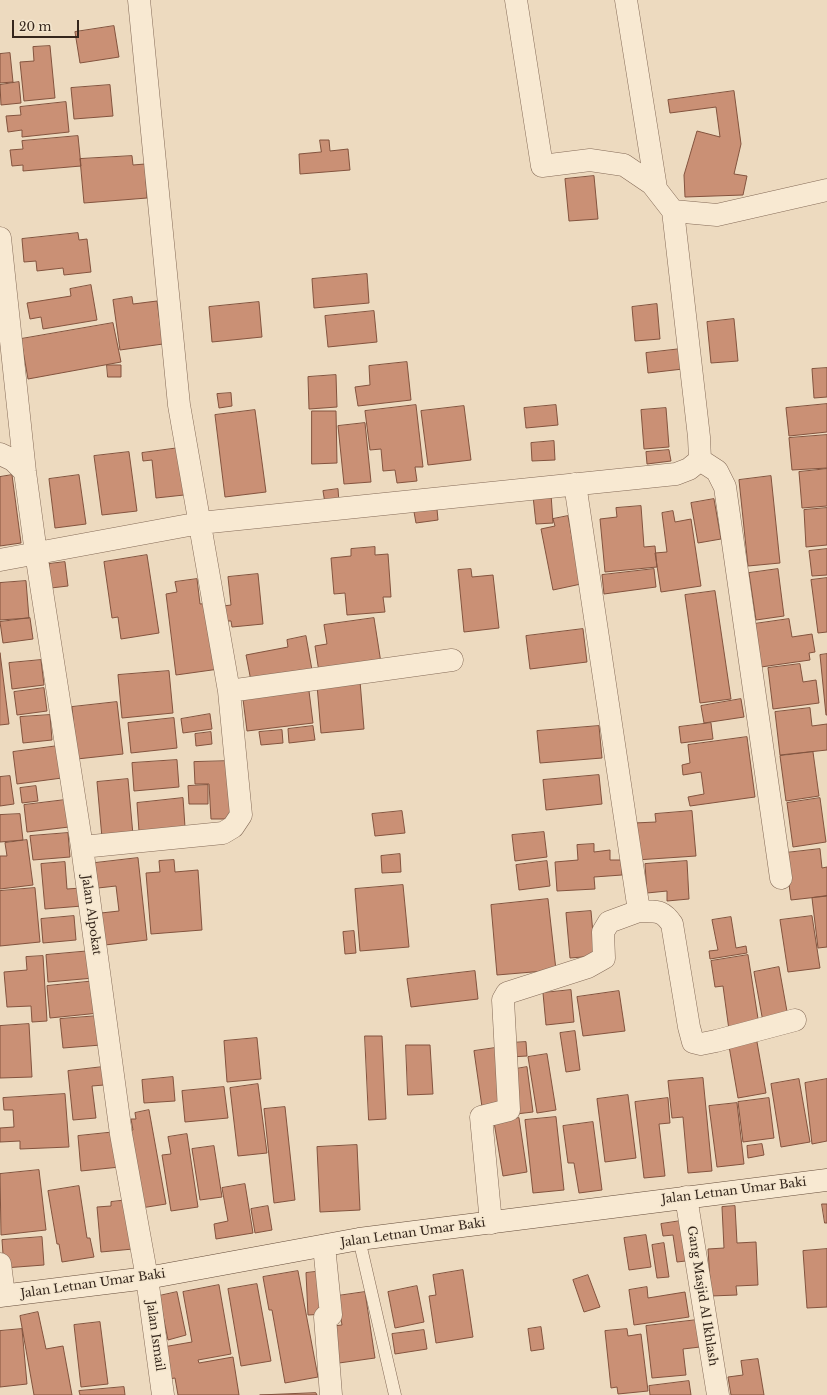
<!DOCTYPE html>
<style>
body{margin:0}
#map{position:relative;width:827px;height:1395px;overflow:hidden;background:#eddabf;font-family:"Libre Baskerville",serif}
canvas{display:block}
.scale{position:absolute;left:12px;top:20px;width:67px;height:18px;box-sizing:border-box;border:2px solid #35261c;border-top:0;padding-left:5px;font-size:12px;line-height:14px;white-space:nowrap;color:#35261c;-webkit-text-stroke:3px #f4e6ce;paint-order:stroke}
</style>
<div id="map">
<canvas width="827" height="1395"></canvas>
<div class="scale">20 m</div>
</div>
<script>
const ctx = document.querySelector('canvas').getContext('2d');
ctx.lineJoin = 'round';
function fill(path, color) {
  ctx.fillStyle = color;
  ctx.fill(path, 'evenodd');
}
function trace(path, color, width, dash) {
  ctx.strokeStyle = color;
  ctx.lineWidth = width;
  ctx.lineCap = dash ? 'butt' : 'round';
  ctx.setLineDash(dash || []);
  ctx.stroke(path);
}
function drawText(font, color, halo, rows, align = 'center') {
  ctx.font = font + ' "Libre Baskerville",serif';
  ctx.lineWidth = 3;
  ctx.setLineDash([]);
  ctx.textBaseline = 'middle';
  ctx.strokeStyle = halo;
  ctx.fillStyle = color;
  for (const [text, x, y, turn = 0] of rows) {
    ctx.save();
    ctx.translate(x, y);
    ctx.rotate((+turn || 0) * Math.PI / 180);
    ctx.textAlign = isNaN(turn) ? turn : align;
    if (halo) ctx.strokeText(text, 0, 0);
    ctx.fillText(text, 0, 0);
    ctx.restore();
  }
}
const building = new Path2D(`
 M114,26L119,57L80,63L75,32Z
 M50,46L55,98L24,101L20,62L34,61L33,47Z
 M10,53L13,82L0,83V54Z
 M19,82L21,103L1,105L0,85Z
 M110,85L113,116L74,119L71,88Z
 M734,91L741,144L734,174L747,176L743,195L685,197L684,175L697,131L720,137L716,107L670,113L668,100Z
 M66,102L69,132L22,137V130L8,132L6,116L21,115L20,107Z
 M78,136L81,166L23,171V165L12,166L10,150L23,149L22,141Z
 M320,140H329L330,151L348,149L350,170L300,174L299,154L321,152Z
 M132,156L133,165L145,164L147,198L84,203L80,159Z
 M594,176L598,219L569,221L565,179Z
 M78,233L79,240L87,239L91,272L64,275L63,268L37,271L36,261L24,262L22,239Z
 M367,274L369,303L314,308L312,279Z
 M91,285L97,320L43,329L41,317L30,319L27,303L71,296L70,289Z
 M132,297L133,304L157,301L163,344L120,350L113,300Z
 M259,302L262,337L212,342L209,307Z
 M657,304L660,339L635,341L632,307Z
 M374,311L377,342L328,347L325,316Z
 M734,319L738,361L711,363L707,322Z
 M113,323L121,362L28,379L21,339Z
 M681,349L683,369L648,373L646,353Z
 M407,362L411,400L358,406L355,387L370,385L369,366Z
 M107,365H121V377H108Z
 M827,368V397L814,398L812,369Z
 M336,375L337,407L309,409L308,377Z
 M231,393L232,406L219,408L217,394Z
 M827,404V432L789,436L786,408Z
 M416,405L423,467H415L417,481L397,483L395,470L383,471L381,449L370,450L365,411Z
 M556,405L558,425L526,428L524,408Z
 M464,406L471,460L428,465L421,411Z
 M666,408L669,447L644,449L641,410Z
 M255,410L266,492L225,497L215,415Z
 M312,411H336L337,463L312,464Z
 M365,423L371,482L344,484L338,426Z
 M827,435V468L792,470L789,438Z
 M554,441L555,460L532,461L531,443Z
 M179,448L184,495L156,498L152,460L143,461L142,453Z
 M669,450L671,461L647,464L646,452Z
 M129,452L137,511L102,515L94,456Z
 M827,469V506L802,508L799,472Z
 M12,475L21,543L0,546V477Z
 M79,475L86,524L55,528L49,479Z
 M771,476L780,563L748,566L739,480Z
 M338,489L339,502L325,503L323,491Z
 M551,494L553,523L536,524L533,496Z
 M714,499L721,539L698,543L691,503Z
 M641,506L644,547L655,546L657,567L605,572L600,519L617,517L616,508Z
 M827,508V545L806,547L804,510Z
 M437,509L438,520L416,523L414,512Z
 M673,511L675,522L691,519L701,586L661,592L655,553L667,552L662,513Z
 M568,516L581,584L553,590L541,529L555,526L553,519Z
 M375,547V555L388,554L391,597H383L385,612L347,615L345,593L334,594L331,558L351,556V549Z
 M827,549V575L812,576L809,551Z
 M147,555L159,633L121,639L118,617L112,618L104,562Z
 M65,562L68,586L51,588L49,564Z
 M471,569L472,577L493,575L499,628L464,632L458,570Z
 M654,569L656,587L604,594L602,575Z
 M778,569L784,616L756,620L749,573Z
 M258,574L263,624L232,627L231,621H224L223,606L231,605L228,577Z
 M827,578V632L818,633L811,580Z
 M197,579L200,604L211,603L219,669L176,675L166,594L177,592L175,582Z
 M26,581L29,618L0,620V583Z
 M715,591L731,699L700,703L685,595Z
 M30,618L33,639L3,643L0,622Z
 M374,618L381,663L319,672L315,646L327,644L324,625Z
 M789,619L792,637L812,634L815,652L809,653L810,660L761,667L754,624Z
 M583,629L587,662L530,669L526,636Z
 M306,636L312,670L251,681L246,655L288,647L287,640Z
 M0,653L9,724L0,725Z
 M827,654V715H826L820,655Z
 M41,660L44,685L12,689L9,663Z
 M800,664L803,682L816,680L819,703L773,709L768,668Z
 M169,671L173,713L122,718L118,675Z
 M360,681L364,729L321,733L317,685Z
 M44,688L47,711L17,715L14,692Z
 M309,691L313,723L247,731L243,699Z
 M741,699L744,717L704,723L701,706Z
 M117,702L123,754L77,759L72,707Z
 M810,708L812,726L827,724V750L780,755L775,712Z
 M210,714L212,729L183,733L181,719Z
 M50,715L52,740L23,743L20,717Z
 M174,718L177,748L131,753L128,723Z
 M711,723L713,739L681,743L679,727Z
 M313,726L315,740L289,743L288,729Z
 M599,726L602,758L540,763L537,731Z
 M282,730L283,743L261,745L259,732Z
 M211,732L212,744L196,746L195,734Z
 M747,737L755,797L690,806L688,797L704,794L701,772L683,775L682,765L690,763L688,745Z
 M58,746L62,778L17,784L13,752Z
 M813,752L819,796L786,801L780,756Z
 M177,760L179,787L134,791L132,763Z
 M232,761L234,819H211L209,784H195L194,762Z
 M599,775L602,804L546,810L543,780Z
 M10,776L14,804L0,806V777Z
 M128,779L133,835L102,838L97,782Z
 M208,785V804H189L188,786Z
 M36,786L38,801L22,803L20,788Z
 M183,798L185,827L139,831L137,803Z
 M820,798L826,842L793,847L787,803Z
 M65,800L69,827L27,832L24,805Z
 M402,811L405,833L375,836L372,814Z
 M692,811L696,856L636,860L634,823L656,822L655,814Z
 M20,814L23,840L0,842V815Z
 M544,832L547,857L515,861L512,835Z
 M68,833L70,857L33,860L30,836Z
 M27,840L33,885L0,889V856H7L5,843Z
 M594,844V852L610,850V860H621L622,875L594,877L595,889L557,891L555,862L578,860L577,845Z
 M820,849L822,868L827,867V896L791,900L785,853Z
 M400,854L401,872L382,873L381,856Z
 M138,858L147,940L105,945L101,913L119,911L116,886L98,888L95,863Z
 M174,860L175,872L198,870L202,930L151,934L146,873L160,872L159,861Z
 M547,861L550,886L519,890L516,865Z
 M687,861L689,899L667,901V891L647,893L645,864Z
 M65,862L67,889L81,888L82,906L45,909L41,864Z
 M403,885L409,947L360,951L355,889Z
 M35,888L40,942L0,946V891Z
 M827,896V947L818,948L812,898Z
 M548,899L556,970L497,975L491,905Z
 M591,911L595,956L570,958L566,913Z
 M74,916L76,940L43,943L41,919Z
 M812,916L820,968L788,972L780,920Z
 M731,917L736,948L746,946L747,953L710,959L709,951L718,950L712,920Z
 M354,931L356,953L345,954L343,932Z
 M91,951L94,978L48,982L46,955Z
 M748,955L759,1025L729,1030L723,986L715,987L711,961Z
 M43,956L47,1021L32,1022L31,1006L7,1007L4,972L27,970L26,957Z
 M779,967L788,1017L763,1022L754,972Z
 M475,971L478,999L411,1007L407,979Z
 M96,981L99,1013L50,1018L47,986Z
 M571,990L574,1022L546,1025L543,993Z
 M619,991L625,1031L583,1036L577,997Z
 M98,1016L101,1045L63,1048L60,1019Z
 M29,1024L32,1077L0,1078V1026Z
 M575,1031L580,1070L566,1072L560,1033Z
 M365,1036H382L386,1119L369,1120Z
 M257,1038L261,1079L227,1082L224,1041Z
 M526,1042L527,1056L510,1057V1043Z
 M757,1042L766,1093L738,1098L729,1046Z
 M406,1045H430L433,1094L408,1095Z
 M495,1048L503,1104L482,1107L474,1051Z
 M547,1054L556,1110L537,1113L528,1057Z
 M103,1067L104,1085L92,1086L96,1118L73,1120L68,1071Z
 M527,1067L533,1112L516,1114L510,1070Z
 M173,1077L175,1101L144,1103L142,1080Z
 M703,1078L712,1171L688,1173L683,1117L672,1118L668,1081Z
 M799,1079L810,1142L781,1147L771,1084Z
 M827,1079V1141L812,1144L805,1083Z
 M258,1084L267,1153L238,1156L230,1088Z
 M224,1087L228,1118L185,1122L182,1091Z
 M65,1094L69,1147L20,1149V1141L0,1142V1128L14,1127L13,1110H4L3,1098Z
 M628,1095L636,1158L605,1162L597,1099Z
 M668,1098L670,1123L659,1124L665,1176L644,1178L635,1102Z
 M769,1098L774,1138L743,1142L738,1102Z
 M737,1103L744,1164L717,1167L709,1106Z
 M285,1107L295,1200L274,1203L264,1109Z
 M149,1110L166,1204L141,1208L127,1131L133,1130L131,1119H136L135,1113Z
 M556,1117L564,1190L533,1193L525,1120Z
 M519,1118L527,1172L503,1176L494,1122Z
 M593,1122L602,1190L579,1193L574,1163H568L563,1126Z
 M116,1132L120,1167L81,1171L78,1136Z
 M187,1134L198,1207L171,1211L162,1155L171,1154L168,1137Z
 M762,1144L764,1155L748,1158L747,1146Z
 M357,1145L360,1210L320,1212L317,1147Z
 M214,1146L222,1197L200,1200L192,1149Z
 M39,1170L46,1230L1,1235L0,1174Z
 M245,1184L253,1233L216,1239L214,1224L228,1221L222,1188Z
 M79,1186L87,1238H90L94,1257L62,1262L59,1244H57L48,1191Z
 M128,1200L133,1249L101,1252L97,1207L111,1206V1202Z
 M822,1204H827V1223H825Z
 M268,1206L272,1230L255,1233L251,1209Z
 M735,1206L737,1243L756,1242L758,1285L736,1286L737,1295L711,1296L708,1249L724,1248L722,1207Z
 M687,1220L694,1260L677,1262L673,1235L663,1236L661,1224Z
 M646,1235L651,1267L629,1270L624,1238Z
 M42,1237L44,1265L4,1268L2,1240Z
 M664,1243L669,1277L657,1278L652,1245Z
 M827,1249V1307L807,1308L803,1251Z
 M463,1270L473,1337L436,1343L429,1296L436,1295L433,1275Z
 M298,1271L318,1377L285,1383L272,1310H269L263,1277Z
 M323,1271L325,1314L308,1315L306,1273Z
 M588,1275L600,1307L584,1312L573,1280Z
 M257,1284L271,1361L241,1366L228,1289Z
 M219,1285L231,1354L198,1360L199,1363L233,1357L239,1395H178L175,1378L169,1379L163,1347L192,1342L183,1292Z
 M417,1286L424,1322L395,1328L388,1292Z
 M647,1287L648,1298L685,1292L689,1317L634,1325L629,1290Z
 M177,1292L186,1335L168,1340L159,1296Z
 M365,1292L375,1358L339,1363L333,1326L342,1325L337,1296Z
 M38,1312L46,1349L63,1346L72,1395H34L20,1316Z
 M697,1320L700,1347L683,1349L686,1375L652,1378L646,1326Z
 M100,1322L108,1384L81,1387L74,1325Z
 M541,1327L544,1349L531,1351L528,1329Z
 M22,1329L27,1384L0,1387V1331Z
 M627,1329L628,1336L641,1334L648,1391L618,1394L617,1387L611,1388L605,1331Z
 M424,1330L427,1349L395,1354L392,1334Z
 M758,1359L764,1395H731L728,1377L743,1375L741,1361Z
 M689,1381L691,1395H650L649,1386Z
 M124,1387L125,1395H80L79,1391Z
 M316,1393L317,1395H260Z`);
fill(building, '#ca9075');
trace(building, '#83533e', 1);
const lane = new Path2D(`
 M359,1239L395,1395`);
const street = new Path2D(`
 M516,0L542,166L590,160L624,165L652,184L673,211
 M626,0L656,188
 M0,238L25,472L36,553L82,847L121,1134L147,1278L163,1395
 M0,454L13,460L25,472
 M700,460L717,471L725,487L781,878
 M700,460L699,437L673,211L717,215L827,190
 M575,484L639,911C656,912 662,909 672,924L689,1027L693,1042L701,1044L716,1041L795,1020
 M0,560L200,523L676,474L689,469L700,460
 M229,691L452,660
 M82,847L223,833L233,827L241,815L229,691L179,405L139,0
 M686,1197L718,1395
 M491,1223L481,1117L509,1110L503,1000L507,993L588,967L604,958L603,932L609,922L639,911
 M324,1246L331,1315L325,1317L331,1395
 M0,1264L4,1295`);
const secondary = new Path2D(`
 M0,1296L147,1278L359,1239L827,1180`);
trace(lane, '#856b58', 13);
trace(street, '#856b58', 23);
trace(secondary, '#664d3b', 23);
trace(lane, '#f8e9d2', 12);
trace(street, '#f8e9d2', 22);
trace(secondary, '#f8e9d2', 22);
drawText('12px', '#35261c', '#f4e6ce', [
 ["Jalan Alpokat",91,915,82],
 ["Jalan Letnan Umar Baki",734,1191,-7],
 ["Jalan Letnan Umar Baki",413,1233,-8],
 ["Jalan Letnan Umar Baki",93,1284,-8],
 ["Gang Masjid Al Ikhlash",702,1296,81],
 ["Jalan Ismail",155,1336,82]
]);
</script>
